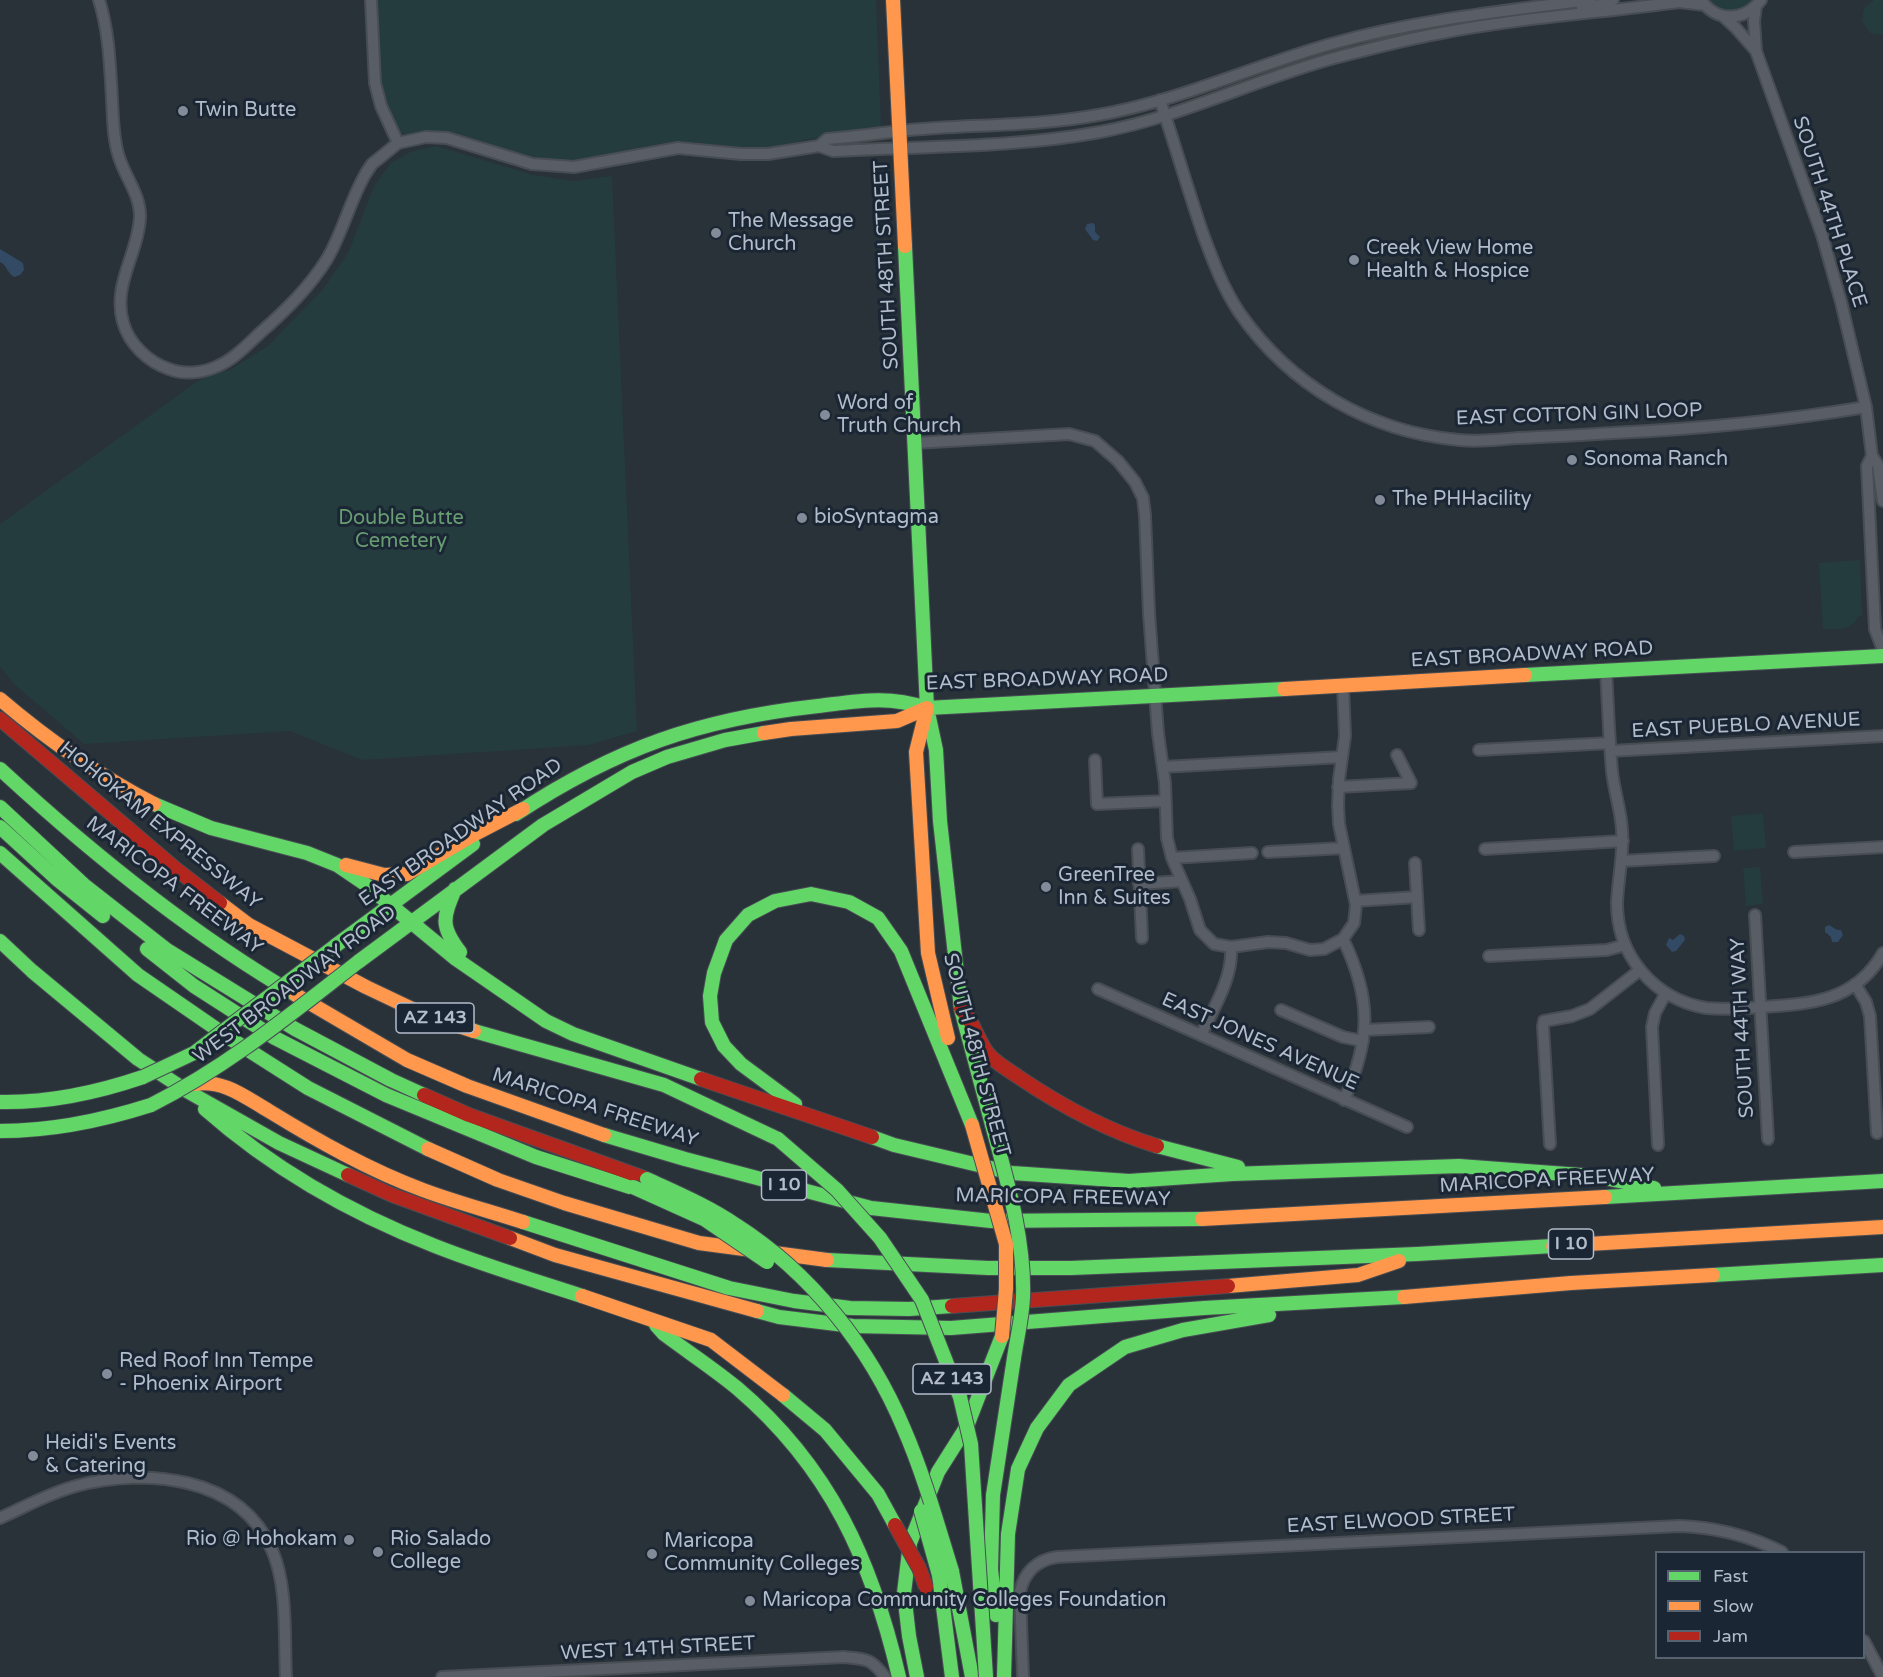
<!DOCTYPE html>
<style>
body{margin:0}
#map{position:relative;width:1883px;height:1677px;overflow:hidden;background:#293139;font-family:"Varela Round",sans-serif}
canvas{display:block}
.legend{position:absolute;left:1655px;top:1551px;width:210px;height:108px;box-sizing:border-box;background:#1b2634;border:2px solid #576270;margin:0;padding:8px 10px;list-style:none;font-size:18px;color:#b2bcca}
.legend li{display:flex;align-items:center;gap:12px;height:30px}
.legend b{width:30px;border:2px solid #576270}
</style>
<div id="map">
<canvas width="1883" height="1677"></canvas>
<ul class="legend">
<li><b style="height:8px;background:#63d668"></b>Fast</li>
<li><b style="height:8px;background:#ff974d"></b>Slow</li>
<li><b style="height:8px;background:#b3261e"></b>Jam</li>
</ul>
</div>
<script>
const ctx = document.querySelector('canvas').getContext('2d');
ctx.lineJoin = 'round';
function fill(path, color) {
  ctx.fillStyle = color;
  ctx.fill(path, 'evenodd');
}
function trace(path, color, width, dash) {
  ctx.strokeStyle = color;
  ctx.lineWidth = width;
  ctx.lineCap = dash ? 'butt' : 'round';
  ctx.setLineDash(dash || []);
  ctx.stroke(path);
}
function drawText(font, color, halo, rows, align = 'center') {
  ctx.font = font + ' "Varela Round",sans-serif';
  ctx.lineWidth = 6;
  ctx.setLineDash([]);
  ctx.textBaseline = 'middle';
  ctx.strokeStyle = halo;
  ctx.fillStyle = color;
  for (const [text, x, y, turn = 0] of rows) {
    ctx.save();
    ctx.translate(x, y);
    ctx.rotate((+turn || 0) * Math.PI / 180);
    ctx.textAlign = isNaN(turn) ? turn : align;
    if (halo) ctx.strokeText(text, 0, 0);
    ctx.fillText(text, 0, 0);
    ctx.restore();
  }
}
fill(new Path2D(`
 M377,0H876L881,125C871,137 831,135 815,138C795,141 774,151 753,150C728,148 701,140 676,142C630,146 588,166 541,160C508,156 478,137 445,133C434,131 407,138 400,132C396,129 393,121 391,116C375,80 377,40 377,0Z
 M1709,0H1753C1739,14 1723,13 1709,0Z
 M1874,0H1883V35L1870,33L1862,21L1864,8Z
 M436,146L533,175L574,181L612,176L637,731L589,745L362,760L290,731L84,744L15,685L0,667V524L199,380L231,369L268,346L324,288L349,251L374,186L391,163L410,152Z
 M1860,560L1862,616H1858C1853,631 1837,629 1823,629L1819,563Z
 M1763,813L1766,848L1734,851L1731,816Z
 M1760,867L1763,904L1746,906L1743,868Z`), '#253c3f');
fill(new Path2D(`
 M1093,223L1095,225V232L1100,237L1097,241L1093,240L1085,229L1087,224Z
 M0,249L23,263L24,270L20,275L14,277C7,273 7,265 0,262Z
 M1829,925L1837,930H1841L1843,935L1838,942H1832L1831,937L1825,932V927Z
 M1680,934L1684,936L1685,940L1676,951L1672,952L1666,945L1669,938L1673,940Z`), '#334a64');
const street = new Path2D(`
 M99,0C109,31 110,66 112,99C113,118 113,139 119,157C125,177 140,194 140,216C139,252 112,285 123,322C129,344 148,362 169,369C184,375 203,373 218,366C234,359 247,345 260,333C285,311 309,288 327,259C343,232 350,200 366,173L372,164L398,143
 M371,0L375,83L381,106L398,143L426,137L447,138L532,164L574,167L678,148L741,154H768L819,146L827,139C851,137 875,134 899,131C966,124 1032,127 1098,115C1179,101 1253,66 1331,44C1416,20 1503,11 1590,0
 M1701,0C1717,23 1745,21 1761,0
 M1756,6L1754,21L1756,51L1822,235L1841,302L1866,407L1872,456L1878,465L1883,501
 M1582,7L1601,5L1613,0
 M1723,16L1735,27L1756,51
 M1160,100C1175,145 1188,190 1203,234C1213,261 1223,288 1239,312C1290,386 1370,432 1459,440C1479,442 1498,440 1518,438C1550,437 1581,435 1613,433C1698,429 1782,421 1866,407
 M819,146L833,151C922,146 1013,148 1100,132C1182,117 1258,78 1338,57C1370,49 1403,40 1436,34C1516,18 1598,13 1679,2L1705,5
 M915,443L1052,435L1069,434L1095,441L1118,461L1135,482L1143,498L1145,515L1149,613L1158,733L1165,783L1167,838L1172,858L1190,899L1200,930L1214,944L1231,947C1233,978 1214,1007 1201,1035
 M1872,456L1867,466L1875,629L1883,650
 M1606,671C1608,704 1609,738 1612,771C1614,791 1621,810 1622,830C1624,854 1618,878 1617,903C1617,956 1654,999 1706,1008C1725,1010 1744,1008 1762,1007C1811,1004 1856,1001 1883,953
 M1479,750L1610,743
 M1611,751L1883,736
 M1095,760L1097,804L1165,801
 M1163,767L1342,757
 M1338,787L1411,783L1397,755
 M1138,849L1142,938
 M1485,849L1623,841
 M1268,852L1344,848
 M1794,852L1883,847
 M1172,858L1252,853
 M1621,861L1714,856
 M1415,863L1419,930
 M1139,884L1182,881
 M1355,901L1417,897
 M1755,915L1768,1139
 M1343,939C1372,999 1371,1039 1344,1100
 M1231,947L1268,942L1286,943L1310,950L1324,949L1343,939L1354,923L1356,905L1339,824L1338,806L1339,779L1345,736L1343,686
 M1489,956L1607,950L1625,945
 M1855,984L1866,1002L1870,1016L1877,1133
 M1098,989L1407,1127
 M1281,1010L1343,1037L1363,1041
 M1365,1030L1429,1027
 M1550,1144L1543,1026L1544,1021L1572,1016L1590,1009L1640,970
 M1658,1145L1652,1027L1655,1013L1666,993
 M0,1518C25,1507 49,1493 76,1486C145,1468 240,1475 272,1550C288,1586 284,1638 286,1677
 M1864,1641L1883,1677
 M442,1677L844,1657C866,1659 871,1658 885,1677
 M1023,1677L1020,1592C1024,1572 1037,1560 1057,1557L1679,1526C1715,1527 1750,1536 1782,1552`);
const fast = new Path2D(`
 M905,246L927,708L936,750L940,821
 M1525,675L1883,656
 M0,769C90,852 190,933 296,995
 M154,804L211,828L307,853L337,865L365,884L456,959L546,1021L573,1034L701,1079
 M0,807L84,885L167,950L295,1029L391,1080L424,1095
 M516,814C616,748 700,719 818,706C859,701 887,695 927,708L1284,689
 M940,821L961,1009L992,1125
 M0,827L58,880L103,916
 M0,853L138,975L231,1039L308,1088L428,1149
 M455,889C443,918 440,926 460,952
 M0,941L32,971L138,1059L187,1091L279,1143L348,1175
 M335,946L473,844
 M147,949L194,986L275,1038L386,1095L536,1157L630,1187
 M358,962L543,825L632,772L667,757L725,740L764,733
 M474,1031L664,1085L778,1139
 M0,1102C50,1103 96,1093 143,1077
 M795,1104L741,1064L724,1046L712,1022L710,996L714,973L726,940L748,915L775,901L811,894L849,902L878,918L901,951L972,1125
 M205,1109C273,1169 350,1213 435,1246C483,1265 533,1280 582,1296
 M0,1131C52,1131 101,1121 151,1105
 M604,1135L685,1159L871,1208L991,1221L1202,1219
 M872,1137L894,1145L1012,1173L1129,1181L1232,1174L1459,1166L1594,1176L1654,1188
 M1157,1146L1238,1167
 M1605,1197L1883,1181
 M523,1222L729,1288L794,1301L850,1308L909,1309L952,1306
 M827,1260L988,1268H1071L1417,1254L1553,1246
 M1713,1275L1883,1265
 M757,1311L779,1317L853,1326L951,1328L1204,1308L1404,1297
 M656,1325L664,1334C688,1352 714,1369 737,1388C830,1467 872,1561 899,1677
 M783,1395L825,1430L878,1494L895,1525
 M952,1571L972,1677
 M939,1575L952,1677
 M996,1615L991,1569L993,1495L1014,1358
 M917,1677L909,1636L904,1593L910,1543L938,1472L967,1426L1002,1336
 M1004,1677L1008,1534L1018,1469L1037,1428L1069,1385L1125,1347L1183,1330L1269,1315`);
const slow = new Path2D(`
 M893,0L905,246
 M1284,689L1525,675
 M0,699C48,740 98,775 154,804
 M927,708L916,752L928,953L948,1038
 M764,733L791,729L897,721L927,708
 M346,865L384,875L407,874L473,835L523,809
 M220,903L249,925L366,987L425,1015L474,1031
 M296,995L407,1060L467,1086L604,1135
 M194,1084C223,1079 245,1097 269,1111C318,1141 369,1170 423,1190C455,1202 489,1211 523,1222
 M428,1149L498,1180L564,1203L699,1243L827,1260
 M1202,1219L1605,1197
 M510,1238L555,1255L757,1311
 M1553,1246L1883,1227
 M1228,1286L1358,1275L1399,1261
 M582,1296L711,1340L783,1395
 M1404,1297L1571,1283L1713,1275`);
const jam = new Path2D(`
 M0,719L176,869L220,903
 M961,1009C975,1022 977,1042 990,1056C999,1065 1010,1071 1020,1078C1063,1107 1108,1131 1157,1146
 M701,1079L872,1137
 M424,1095L469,1115L647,1179
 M348,1175L392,1195L510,1238
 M952,1306L1228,1286`);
trace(street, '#474d53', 14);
trace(fast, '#474d53', 16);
trace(slow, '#474d53', 16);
trace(jam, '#474d53', 16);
trace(street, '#595e66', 10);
trace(fast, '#63d668', 14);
trace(slow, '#ff974d', 14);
trace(jam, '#b3261e', 14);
const fastBridge = new Path2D(`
 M143,1077L194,1053L335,946
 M151,1105C227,1067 291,1014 358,962
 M992,1125C1007,1181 1025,1239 1023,1298C1022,1318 1017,1338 1014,1358
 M778,1139L837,1190L880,1238L922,1300L960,1397L971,1444L986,1677
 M647,1179C677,1193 708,1206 736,1225C811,1273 870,1347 904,1429C924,1475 937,1523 952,1571
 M633,1187L704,1219L767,1262
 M921,1511L939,1575`);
const slowBridge = new Path2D(`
 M972,1125L1006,1244V1289L1002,1336`);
const jamBridge = new Path2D(`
 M895,1525L919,1568L926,1587`);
trace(fastBridge, '#474d53', 16, []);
trace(slowBridge, '#474d53', 16, []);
trace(jamBridge, '#474d53', 16, []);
trace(fastBridge, '#63d668', 14);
trace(slowBridge, '#ff974d', 14);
trace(jamBridge, '#b3261e', 14);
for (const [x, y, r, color] of [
 [183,111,6,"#828b97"],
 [716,233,6,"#828b97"],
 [1354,260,6,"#828b97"],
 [825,415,6,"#828b97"],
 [1572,460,6,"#828b97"],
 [1380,500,6,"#828b97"],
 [802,518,6,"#828b97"],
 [1046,887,6,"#828b97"],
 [107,1374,6,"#828b97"],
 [33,1456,6,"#828b97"],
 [349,1540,6,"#828b97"],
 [378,1552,6,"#828b97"],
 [652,1554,6,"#828b97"],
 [750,1601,6,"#828b97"]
]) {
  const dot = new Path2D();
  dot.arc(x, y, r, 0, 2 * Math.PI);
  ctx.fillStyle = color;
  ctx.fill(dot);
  trace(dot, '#1b2634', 2);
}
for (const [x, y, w] of [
 [435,1018,78],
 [784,1185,45],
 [1571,1244,45],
 [952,1379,78]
]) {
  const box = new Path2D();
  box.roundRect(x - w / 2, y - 15, w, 30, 4.5);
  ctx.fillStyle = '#1b2634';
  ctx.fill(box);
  trace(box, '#b2bcca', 1.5);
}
drawText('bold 18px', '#b2bcca', null, [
 ["AZ 143",435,1018],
 ["I 10",784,1185],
 ["I 10",1571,1244],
 ["AZ 143",952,1379]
]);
drawText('20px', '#b2bcca', '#1b2634', [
 ["Twin Butte",195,111],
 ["The Message",728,222],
 ["Church",728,245],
 ["Creek View Home",1366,249],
 ["Health & Hospice",1366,272],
 ["Word of",837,404],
 ["Truth Church",837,427],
 ["Sonoma Ranch",1584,460],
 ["The PHHacility",1392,500],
 ["bioSyntagma",814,518],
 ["GreenTree",1058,876],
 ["Inn & Suites",1058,899],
 ["Red Roof Inn Tempe",119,1362],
 ["- Phoenix Airport",119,1385],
 ["Heidi's Events",45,1444],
 ["& Catering",45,1467],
 ["Rio @ Hohokam",337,1540,"right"],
 ["Rio Salado",390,1540],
 ["College",390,1563],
 ["Maricopa",664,1542],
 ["Community Colleges",664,1565],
 ["Maricopa Community Colleges Foundation",762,1601]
], 'left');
drawText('20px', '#b2bcca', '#1b2634', [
 ["SOUTH 44TH PLACE",1829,212,72],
 ["SOUTH 48TH STREET",887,265,-93],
 ["EAST COTTON GIN LOOP",1579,415,-2],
 ["EAST BROADWAY ROAD",1532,655,-3],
 ["EAST BROADWAY ROAD",1047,680,-2],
 ["EAST PUEBLO AVENUE",1746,726,-3],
 ["HOHOKAM EXPRESSWAY",160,826,39],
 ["EAST BROADWAY ROAD",461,833,-35],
 ["MARICOPA FREEWAY",174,886,37],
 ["WEST BROADWAY ROAD",295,985,-37],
 ["SOUTH 44TH WAY",1743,1028,-93],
 ["EAST JONES AVENUE",1260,1042,24],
 ["SOUTH 48TH STREET",976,1055,75],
 ["MARICOPA FREEWAY",595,1108,18],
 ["MARICOPA FREEWAY",1547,1181,-3],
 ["MARICOPA FREEWAY",1063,1198,1],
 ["EAST ELWOOD STREET",1401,1521,-3],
 ["WEST 14TH STREET",658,1649,-3]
]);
drawText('20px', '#679d71', '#1b2634', [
 ["Double Butte",401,519],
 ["Cemetery",401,542]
]);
</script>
